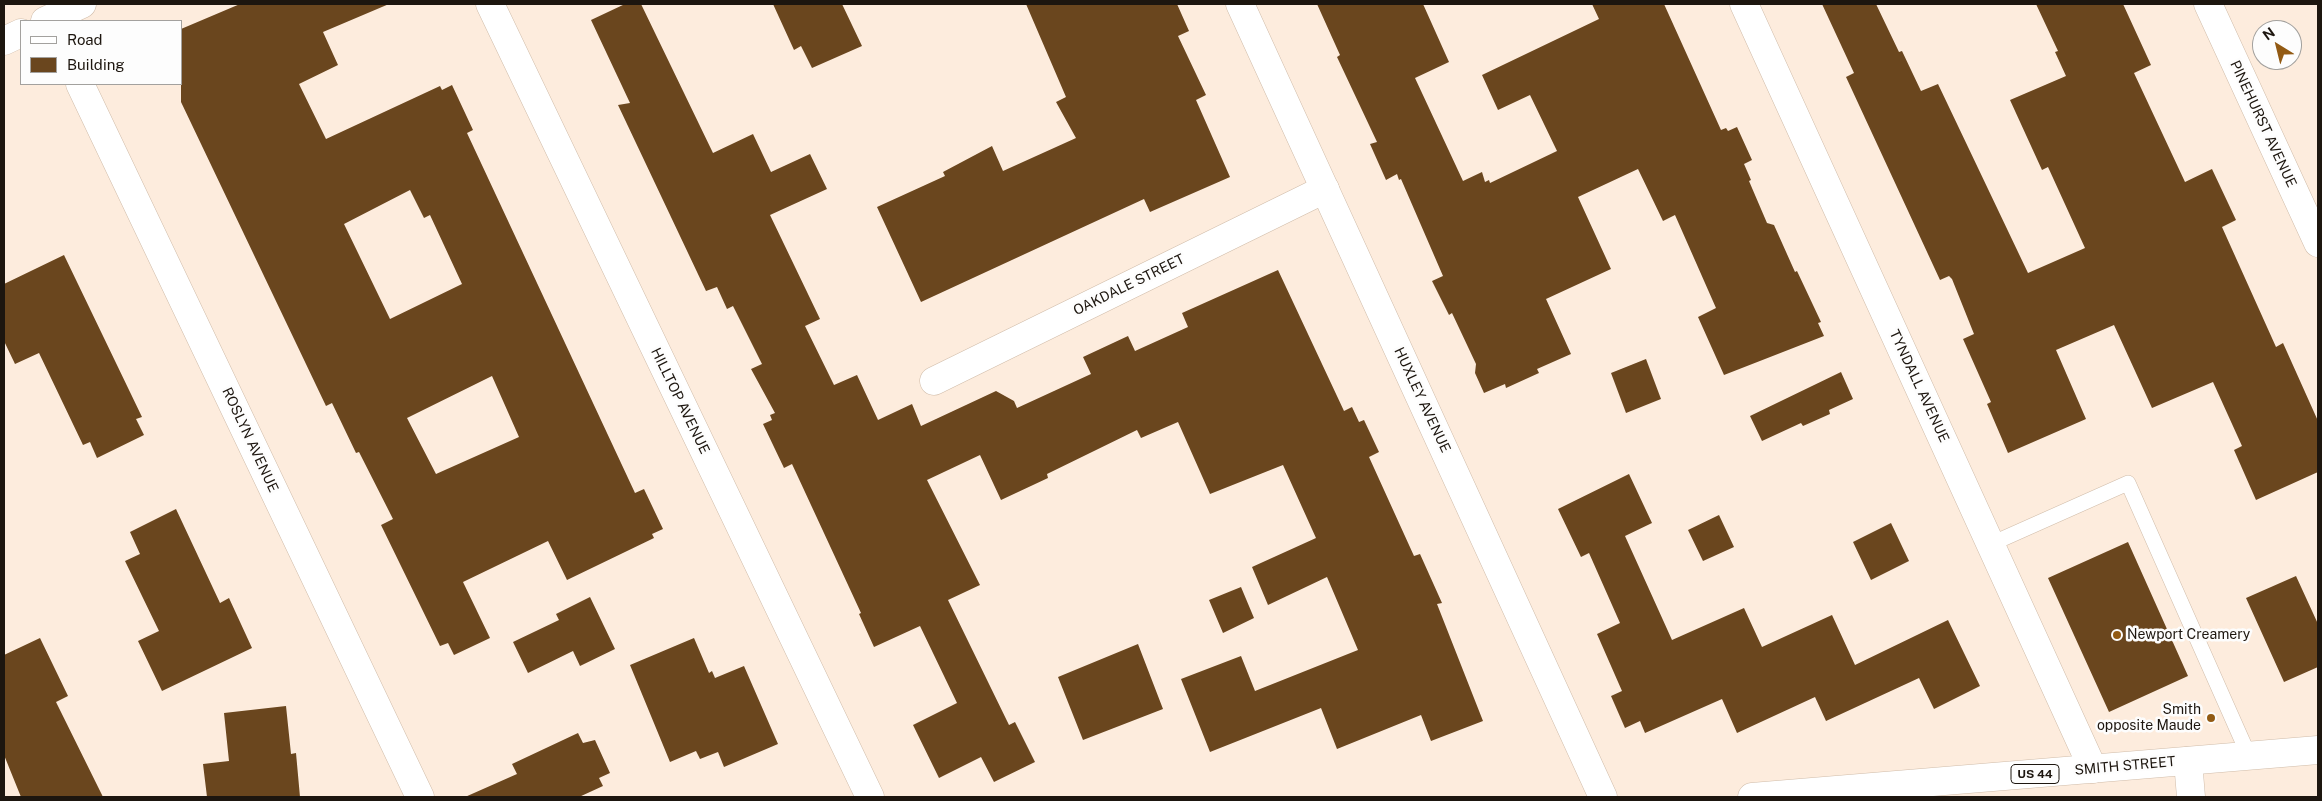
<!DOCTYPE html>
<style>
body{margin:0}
#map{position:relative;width:2322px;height:801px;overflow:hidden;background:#fdecdd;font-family:"Public Sans",sans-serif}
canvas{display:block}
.frame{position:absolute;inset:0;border:5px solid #1d160f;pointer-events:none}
.legend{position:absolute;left:20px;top:20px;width:162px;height:65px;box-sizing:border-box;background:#fdfdfd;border:1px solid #a3a19e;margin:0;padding:6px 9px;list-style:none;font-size:15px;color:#1d160f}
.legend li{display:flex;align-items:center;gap:10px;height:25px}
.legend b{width:25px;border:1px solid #a3a19e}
.north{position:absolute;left:2252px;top:20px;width:50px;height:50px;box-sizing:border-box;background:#fdfdfd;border:1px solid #a3a19e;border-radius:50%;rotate:324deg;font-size:14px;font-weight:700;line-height:20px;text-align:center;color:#1d160f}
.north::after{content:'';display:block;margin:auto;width:18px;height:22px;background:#925a13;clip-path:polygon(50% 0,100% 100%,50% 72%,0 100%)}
</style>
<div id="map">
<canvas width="2322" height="801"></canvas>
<div class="frame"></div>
<ul class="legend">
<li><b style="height:6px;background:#fff"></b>Road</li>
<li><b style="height:14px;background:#6a461e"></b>Building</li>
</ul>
<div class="north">N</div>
</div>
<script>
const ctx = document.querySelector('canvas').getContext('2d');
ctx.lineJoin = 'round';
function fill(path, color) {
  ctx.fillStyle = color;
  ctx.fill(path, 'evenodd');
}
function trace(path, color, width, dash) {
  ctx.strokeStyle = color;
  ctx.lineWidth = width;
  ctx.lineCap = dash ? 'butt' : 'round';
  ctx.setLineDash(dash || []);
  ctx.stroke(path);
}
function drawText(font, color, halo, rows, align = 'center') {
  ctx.font = font + ' "Public Sans",sans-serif';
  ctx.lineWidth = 5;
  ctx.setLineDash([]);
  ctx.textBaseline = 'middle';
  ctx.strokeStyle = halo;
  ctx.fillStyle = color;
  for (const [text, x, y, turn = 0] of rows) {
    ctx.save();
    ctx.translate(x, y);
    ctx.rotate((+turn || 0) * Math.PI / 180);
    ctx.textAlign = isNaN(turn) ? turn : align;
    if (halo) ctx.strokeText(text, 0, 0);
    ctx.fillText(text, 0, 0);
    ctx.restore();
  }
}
fill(new Path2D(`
 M240,4H389L323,32L338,65L299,84L326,139L440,86L442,90L452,85L473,130L467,133L635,493L644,489L663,529L652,534L654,538L567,580L548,541L463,582L490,638L454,655L448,643L440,646L381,525L393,519L359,452L356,453L332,403L326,406L181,102V29ZM410,190L424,218L430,215L462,284L390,319L344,224ZM492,376L519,437L436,474L407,418Z
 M625,4H641L713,153L753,134L771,172L810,154L827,189L770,215L820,319L805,326L834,385L857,375L878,420L912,404L921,426L996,391L1014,401L1017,408L1091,374L1083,357L1128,336L1135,351L1188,327L1182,313L1278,270L1344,411L1352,407L1359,422L1364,420L1379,452L1369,457L1414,556L1420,554L1442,603L1437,604L1483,721L1431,741L1421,715L1337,749L1321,708L1210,752L1181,679L1241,656L1255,691L1358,650L1327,577L1268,605L1252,567L1316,538L1283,465L1210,494L1178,422L1141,438L1137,430L1047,474L1048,478L1001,500L980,455L927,480L980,585L948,600L1009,725L1015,722L1035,762L994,782L981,757L939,778L913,725L957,703L920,626L874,647L859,614L861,613L792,464L784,468L763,424L772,420L770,415L775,413L751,369L762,364L733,306L727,309L717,287L706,291L618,105L630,103L591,20Z
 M773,4H842L862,46L812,68L801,46L794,50Z
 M1026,4H1177L1189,31L1178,36L1206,95L1196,100L1230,177L1150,212L1144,199L921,302L877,207L945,176L943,172L992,146L1003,171L1076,138L1056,102L1066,97Z
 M1317,4H1423L1449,62L1415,78L1463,181L1482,172L1485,182L1489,180L1490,183L1557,151L1530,95L1498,110L1482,75L1599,19L1592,4H1664L1721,130L1726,128L1728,131L1737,127L1752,160L1744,164L1751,180L1749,181L1767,223L1774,225L1795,272L1797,271L1821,322L1818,323L1824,336L1724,375L1698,317L1716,308L1675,215L1663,221L1638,169L1578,197L1611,269L1546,299L1571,354L1537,369L1539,373L1506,388L1505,384L1484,393L1475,373L1476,364L1452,313L1449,315L1432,281L1443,276L1401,179L1399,180L1397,174L1386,180L1370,144L1377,142L1337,57L1340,55Z
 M1822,4H1876L1899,52L1902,51L1921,91L1938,84L2028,273L2085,248L2048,167L2042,170L2010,100L2066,76L2055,52L2058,51L2036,4H2123L2151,65L2134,73L2185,182L2212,169L2236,220L2222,227L2276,347L2283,343L2318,421V472L2256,500L2234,450L2242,446L2213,382L2152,408L2114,325L2056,350L2086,419L2008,453L1987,404L1991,402L1963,339L1974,334L1952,279L1949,276L1940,280L1846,77L1854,73Z
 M64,255L142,417L136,419L144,435L97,458L90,442L83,445L39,353L15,364L4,341V284Z
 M1646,359L1661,399L1626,413L1611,373Z
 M1841,372L1853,399L1829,410L1830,414L1803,426L1801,423L1762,441L1750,416Z
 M1629,474L1652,523L1625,536L1672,640L1744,608L1762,647L1832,615L1855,665L1948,620L1980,686L1934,709L1919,678L1826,721L1815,697L1737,733L1722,699L1645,733L1640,721L1625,728L1611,696L1622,691L1597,634L1620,623L1589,553L1581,557L1558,509Z
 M176,509L220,603L229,598L252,648L162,691L138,641L159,631L125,561L140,554L130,532Z
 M1719,515L1734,547L1703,561L1688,530Z
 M1891,523L1909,561L1871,580L1853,542Z
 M2128,542L2188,676L2109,712L2048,578Z
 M2296,576L2318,624V667L2284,682L2246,598Z
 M1241,587L1254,618L1223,633L1209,600Z
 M590,597L615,649L580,666L573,651L528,673L513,642L559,620L556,614Z
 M40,638L68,696L56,702L103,797H21L4,755V655Z
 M694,638L709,673L712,671L715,678L744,666L778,744L724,767L718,752L700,759L696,751L670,762L630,665Z
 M1138,644L1163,709L1083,740L1058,677Z
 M286,706L291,754L296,753L300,797H207L203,764L229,761L224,713Z
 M578,733L583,743L595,740L610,773L599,778L603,786L579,797H465L517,774L512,764Z`), '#6a461e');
const lane = new Path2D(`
 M1991,544L2128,483L2249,756`);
const street = new Path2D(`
 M490,4L870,797
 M1744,4L2093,769
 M2208,4L2318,243
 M45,21L82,4
 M4,41L21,33
 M80,84L420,797
 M934,381L1325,189
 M2188,761L2191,797`);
const secondary = new Path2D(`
 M1240,4L1603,797`);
const primary = new Path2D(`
 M1752,797L2318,750`);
trace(lane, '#d0bca9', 16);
trace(street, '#d0bca9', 29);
trace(secondary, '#d0bca9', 29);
trace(primary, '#d0bca9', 29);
trace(lane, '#fff', 15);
trace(street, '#fff', 28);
trace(secondary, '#fff', 28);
trace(primary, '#fff', 28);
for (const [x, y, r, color] of [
 [2117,635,5,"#925a13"],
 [2211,718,5,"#925a13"]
]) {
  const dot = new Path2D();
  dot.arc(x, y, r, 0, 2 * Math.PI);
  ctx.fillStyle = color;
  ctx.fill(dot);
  trace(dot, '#fdfdfd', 2);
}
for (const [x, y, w] of [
 [2035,774,48]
]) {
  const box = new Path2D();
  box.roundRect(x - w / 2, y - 9.5, w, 19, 4);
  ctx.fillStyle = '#fdfdfd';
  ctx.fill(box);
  trace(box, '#1d160f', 1);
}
drawText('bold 12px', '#1d160f', null, [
 ["US 44",2035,774]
]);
drawText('14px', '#1d160f', '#fdfdfd', [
 ["PINEHURST AVENUE",2263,124,65],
 ["OAKDALE STREET",1129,285,-26],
 ["TYNDALL AVENUE",1919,386,65],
 ["HUXLEY AVENUE",1422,400,65],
 ["HILLTOP AVENUE",680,401,64],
 ["ROSLYN AVENUE",250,440,65],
 ["SMITH STREET",2125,766,-5]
]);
drawText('14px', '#1d160f', '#fdfdfd', [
 ["Newport Creamery",2127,635],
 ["Smith",2201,710,"right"],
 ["opposite Maude",2201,726,"right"]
], 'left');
</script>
